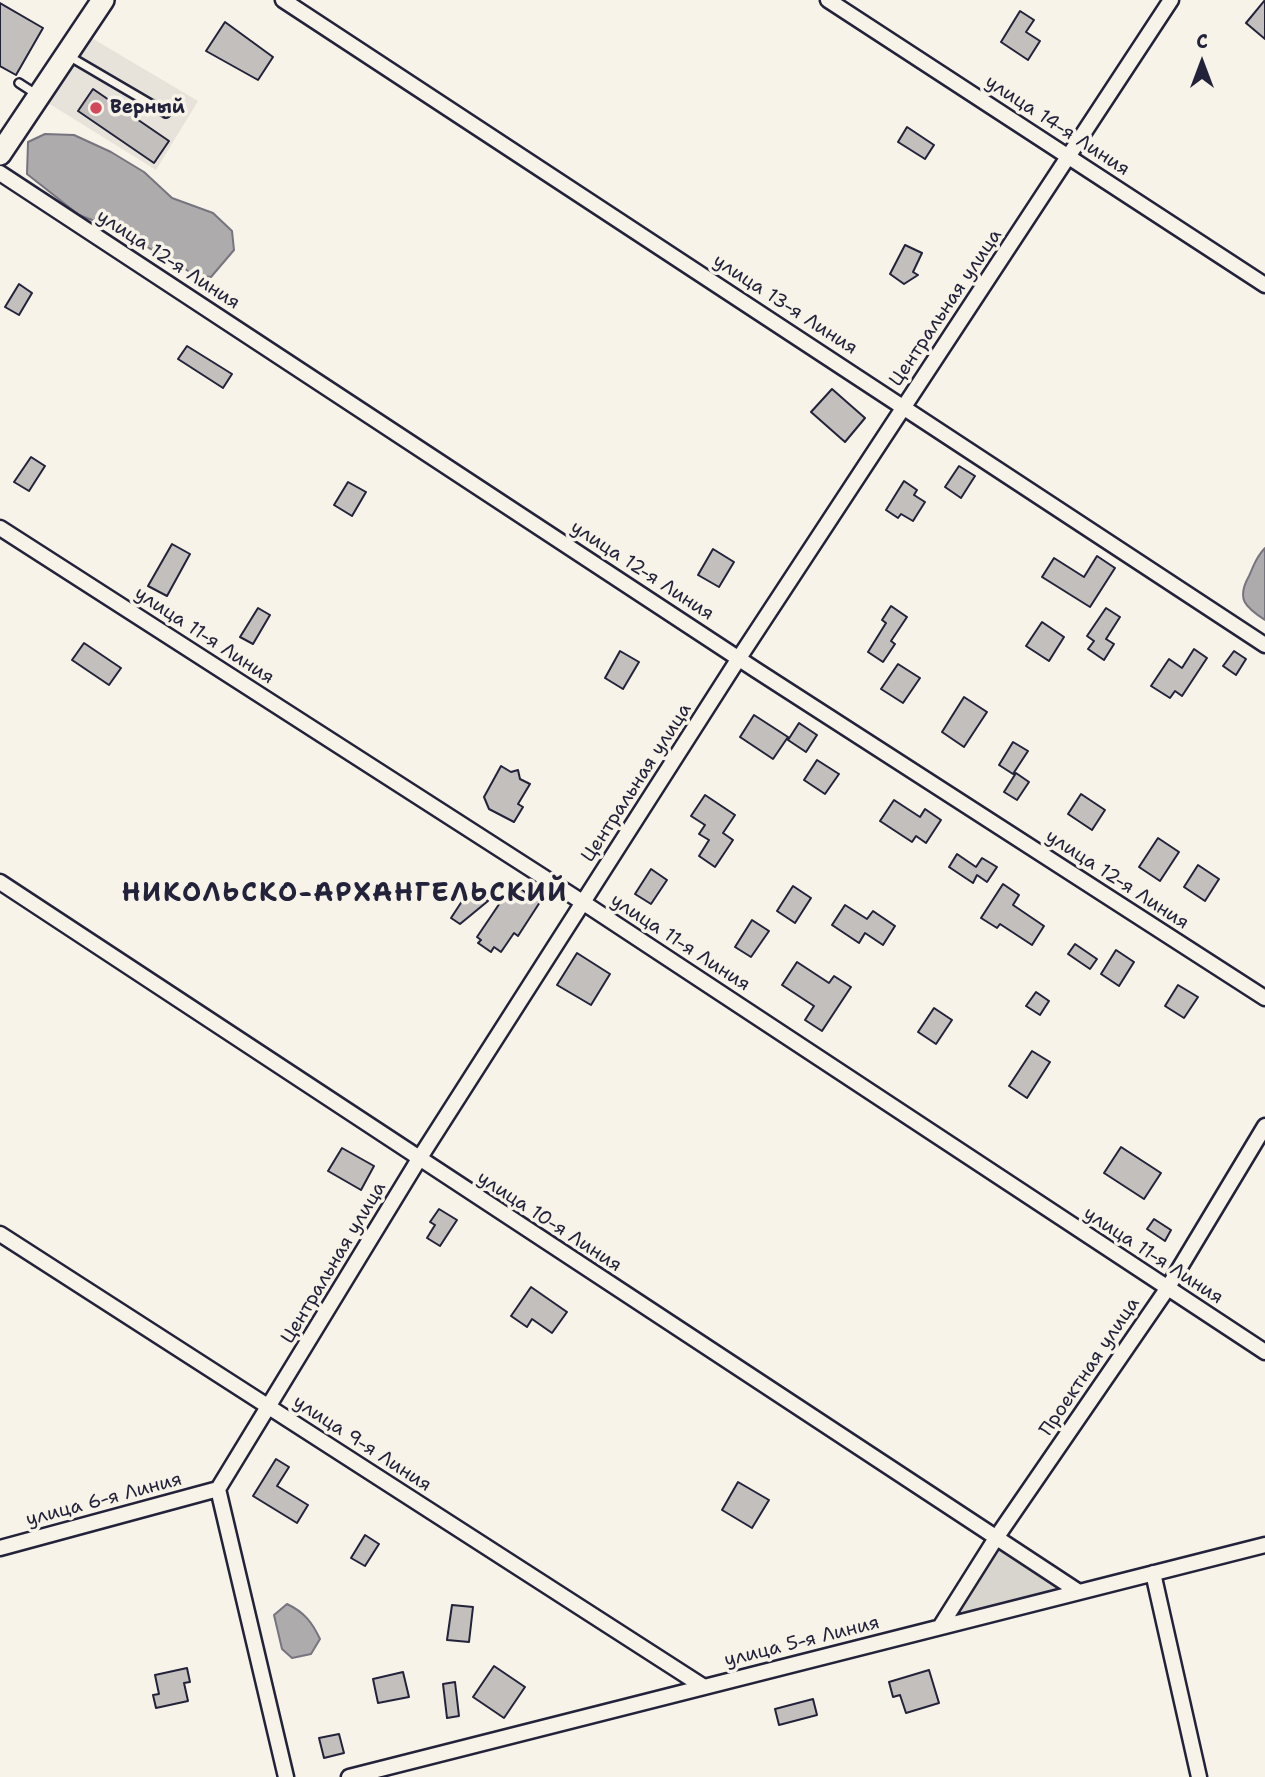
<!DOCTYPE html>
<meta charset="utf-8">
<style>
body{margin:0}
#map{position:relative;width:1265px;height:1777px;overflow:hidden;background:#f7f3e8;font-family:"Shantell Sans",sans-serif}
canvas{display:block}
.north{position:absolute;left:1167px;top:28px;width:70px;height:70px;-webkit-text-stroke:5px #f7f3e8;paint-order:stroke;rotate:0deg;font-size:19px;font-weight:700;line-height:28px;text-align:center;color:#22223b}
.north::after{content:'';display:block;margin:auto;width:24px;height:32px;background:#22223b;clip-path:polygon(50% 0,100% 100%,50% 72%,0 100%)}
</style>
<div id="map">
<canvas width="1265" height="1777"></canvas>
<div class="north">С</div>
</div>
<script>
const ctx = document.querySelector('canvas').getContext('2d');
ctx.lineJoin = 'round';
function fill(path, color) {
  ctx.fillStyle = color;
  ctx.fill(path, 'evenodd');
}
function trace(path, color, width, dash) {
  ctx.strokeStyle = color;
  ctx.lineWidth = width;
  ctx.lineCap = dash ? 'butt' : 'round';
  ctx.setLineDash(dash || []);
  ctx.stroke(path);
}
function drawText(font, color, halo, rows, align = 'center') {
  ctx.font = font + ' "Shantell Sans",sans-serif';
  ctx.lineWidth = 7;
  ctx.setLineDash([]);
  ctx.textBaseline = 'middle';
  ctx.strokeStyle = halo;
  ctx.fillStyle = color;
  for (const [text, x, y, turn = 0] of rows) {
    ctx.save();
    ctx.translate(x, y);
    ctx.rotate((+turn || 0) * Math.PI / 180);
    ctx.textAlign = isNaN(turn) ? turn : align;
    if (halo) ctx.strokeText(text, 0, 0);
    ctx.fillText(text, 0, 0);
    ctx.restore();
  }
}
fill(new Path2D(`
 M90,37L198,101L156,170L48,103Z`), '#e7e3db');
fill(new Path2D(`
 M998,1549L1063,1591L955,1617Z`), '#d8d5cf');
const water = new Path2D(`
 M45,134L74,135L111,152L144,172L172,198L213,213L232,231L234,250L211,277L195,275L118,230L79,215L27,174L28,142Z
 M1265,548V620C1245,607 1236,599 1249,576C1254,566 1255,558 1265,548Z
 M287,1604C304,1612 312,1622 320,1639L311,1654L292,1658L282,1649L274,1615Z`);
fill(water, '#aeabad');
trace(water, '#76747f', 2);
const building = new Path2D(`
 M1265,0V39L1246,23Z
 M0,3L43,28L16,75L0,66Z
 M1020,11L1034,20L1026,32L1040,41L1028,60L1001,42Z
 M225,22L273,57L258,80L206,51Z
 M93,89L169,141L154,163L78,111Z
 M907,127L934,145L925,159L898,142Z
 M905,245L922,253L913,272L918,275L904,284L890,274Z
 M19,284L32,293L19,315L5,307Z
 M187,346L232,374L223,388L178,359Z
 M832,389L865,418L845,442L811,412Z
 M31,457L45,466L29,491L14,482Z
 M959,466L975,476L961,498L945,487Z
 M904,481L917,490L914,495L925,502L913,521L901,514L898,518L886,510Z
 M348,482L366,492L352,516L334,505Z
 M172,544L190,554L167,596L148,586Z
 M713,549L734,562L719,587L698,575Z
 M1097,556L1115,568L1090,607L1042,577L1054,558L1084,577Z
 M891,606L907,617L891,641L895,644L883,662L868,652L886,623L882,620Z
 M258,608L270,615L253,644L240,637Z
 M1106,608L1120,617L1106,639L1114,644L1104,660L1088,649L1094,641L1087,636Z
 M1042,622L1064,637L1049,661L1026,646Z
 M84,643L121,668L109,685L72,660Z
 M1194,649L1207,658L1182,696L1175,691L1170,698L1151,686L1169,659L1182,668Z
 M620,651L639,662L623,689L605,678Z
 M1234,651L1246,659L1236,675L1223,666Z
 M898,664L920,678L903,703L881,689Z
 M964,697L987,712L964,747L942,732Z
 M754,715L788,737L773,759L740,737Z
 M799,723L817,735L806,752L788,740Z
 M1013,742L1028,751L1013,774L999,765Z
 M817,760L839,774L825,794L804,780Z
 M501,766L511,772L518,770L520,779L530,784L518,804L523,807L514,822L489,809L484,797Z
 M1016,773L1029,782L1017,800L1004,792Z
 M1081,794L1105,810L1092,830L1068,814Z
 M705,795L735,815L723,833L733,840L715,867L699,856L709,840L699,834L705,825L691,816Z
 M894,800L920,817L925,809L941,820L926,843L916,836L912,842L880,821Z
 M1158,838L1179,852L1160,881L1139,867Z
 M957,854L976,867L982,858L997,867L987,882L977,875L973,883L949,867Z
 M1198,865L1219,879L1205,901L1184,887Z
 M651,869L667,880L651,904L635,894Z
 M1003,884L1019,895L1013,905L1044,926L1032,945L1000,924L997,928L981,918Z
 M793,886L811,898L795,923L777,911Z
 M519,888L540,902L518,936L514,933L501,952L494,947L491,952L478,943L481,940L477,937L508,891L514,895Z
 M470,889L488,901L460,924L451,918Z
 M845,905L867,919L873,911L895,926L883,945L865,933L859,943L832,925Z
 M752,920L769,931L751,957L735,947Z
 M1075,944L1097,959L1090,969L1068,954Z
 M1116,950L1134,962L1119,986L1101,974Z
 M577,953L610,974L591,1005L557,985Z
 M797,962L829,983L834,976L851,987L822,1031L805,1020L814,1006L782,985Z
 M1178,985L1198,997L1184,1018L1165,1006Z
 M1036,992L1049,1001L1040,1015L1026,1006Z
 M934,1008L952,1020L936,1044L918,1032Z
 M1032,1051L1050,1062L1027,1098L1009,1086Z
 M1121,1147L1161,1173L1144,1199L1104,1173Z
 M342,1148L374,1166L361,1190L328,1171Z
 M439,1209L457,1220L440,1246L427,1238L435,1225L430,1222Z
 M1154,1219L1171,1230L1165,1241L1147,1229Z
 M531,1287L567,1312L552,1333L532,1319L527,1327L511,1316Z
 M276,1459L289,1467L277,1486L308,1505L297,1523L253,1496Z
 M738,1482L769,1500L752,1528L722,1510Z
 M365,1535L379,1544L365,1566L351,1558Z
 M452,1605L473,1607L469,1642L447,1640Z
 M494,1666L525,1687L504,1718L473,1697Z
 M187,1668L190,1682L184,1683L188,1701L156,1708L153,1695L159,1694L155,1675Z
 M929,1670L939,1703L906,1713L900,1695L893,1697L889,1682Z
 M403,1672L409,1697L378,1703L373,1679Z
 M455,1682L459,1716L447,1718L443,1684Z
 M813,1699L817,1715L779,1725L775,1709Z
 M339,1734L344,1753L324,1758L319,1738Z`);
fill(building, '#c2bfbd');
trace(building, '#22223b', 2);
const lane = new Path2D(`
 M67,55L166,113
 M19,83L36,94`);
const street = new Path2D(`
 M283,0L1265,645
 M828,0L1265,285
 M0,173L756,670L1265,998
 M0,528L590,907L1265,1352
 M0,882L1079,1592
 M0,1234L704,1687
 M0,1548L218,1489
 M1153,1573L1199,1777
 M940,1627L996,1538L1167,1289L1265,1126
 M286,1777L218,1489L419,1159L739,658L1171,0
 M349,1777L1265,1545`);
const secondary = new Path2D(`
 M0,154L103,0`);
trace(lane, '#22223b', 12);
trace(street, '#22223b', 19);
trace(secondary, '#22223b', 26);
trace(lane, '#f7f3e8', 7);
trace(street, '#f7f3e8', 14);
trace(secondary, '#f7f3e8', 21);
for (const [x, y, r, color] of [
 [96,108,7,"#d1495b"]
]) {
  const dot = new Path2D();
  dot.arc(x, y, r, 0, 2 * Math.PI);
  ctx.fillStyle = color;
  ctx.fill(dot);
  trace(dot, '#f7f3e8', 2.5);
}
drawText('bold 19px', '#22223b', '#f7f3e8', [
 ["Верный",110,108]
], 'left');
drawText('19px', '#22223b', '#f7f3e8', [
 ["улица 14-я Линия",1057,126,33],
 ["улица 12-я Линия",168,260,33],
 ["улица 13-я Линия",785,305,33],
 ["Центральная улица",946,308,-56],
 ["улица 12-я Линия",642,571,33],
 ["улица 11-я Линия",204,636,33],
 ["Центральная улица",637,783,-57],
 ["улица 12-я Линия",1117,880,33],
 ["улица 11-я Линия",680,943,33],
 ["улица 10-я Линия",549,1222,33],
 ["улица 11-я Линия",1153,1256,33],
 ["Центральная улица",334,1263,-59],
 ["Проектная улица",1090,1367,-56],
 ["улица 9-я Линия",362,1444,33],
 ["улица 6-я Линия",104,1500,-15],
 ["улица 5-я Линия",802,1642,-14]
]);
ctx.letterSpacing = '2px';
drawText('bold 26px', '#22223b', '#f7f3e8', [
 ["НИКОЛЬСКО-АРХАНГЕЛЬСКИЙ",345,894]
]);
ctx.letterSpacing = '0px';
</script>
